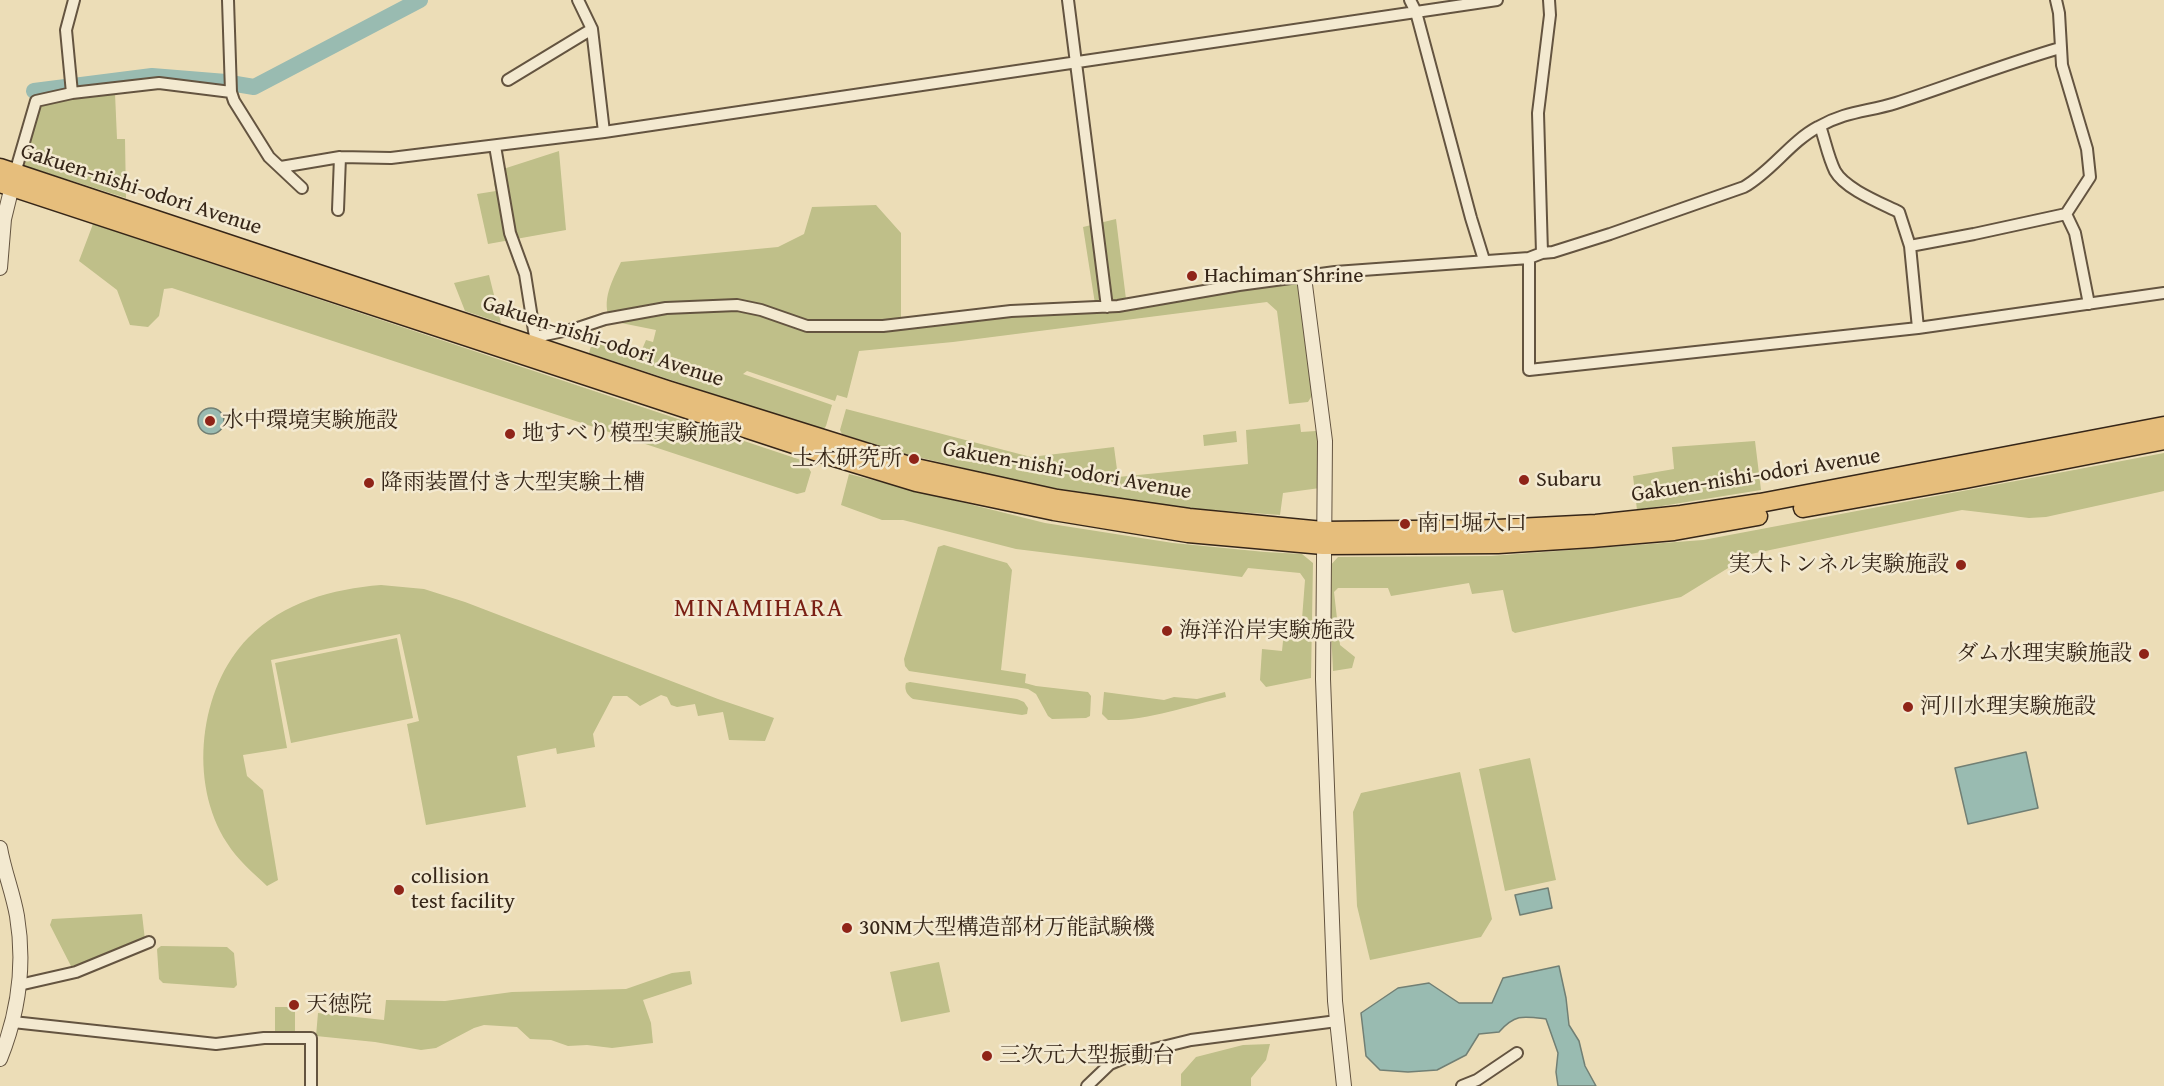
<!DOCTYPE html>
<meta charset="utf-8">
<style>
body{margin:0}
canvas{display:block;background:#ecddb7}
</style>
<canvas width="2164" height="1086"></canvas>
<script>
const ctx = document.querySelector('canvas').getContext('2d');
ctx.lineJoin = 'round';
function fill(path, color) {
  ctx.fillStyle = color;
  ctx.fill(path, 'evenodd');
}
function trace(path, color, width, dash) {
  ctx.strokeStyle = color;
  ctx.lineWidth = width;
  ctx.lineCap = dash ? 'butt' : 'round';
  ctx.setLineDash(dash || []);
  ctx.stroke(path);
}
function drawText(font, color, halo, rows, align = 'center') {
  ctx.font = font + ' "Gentium Book Plus","Noto Serif JP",serif';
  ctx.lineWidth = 5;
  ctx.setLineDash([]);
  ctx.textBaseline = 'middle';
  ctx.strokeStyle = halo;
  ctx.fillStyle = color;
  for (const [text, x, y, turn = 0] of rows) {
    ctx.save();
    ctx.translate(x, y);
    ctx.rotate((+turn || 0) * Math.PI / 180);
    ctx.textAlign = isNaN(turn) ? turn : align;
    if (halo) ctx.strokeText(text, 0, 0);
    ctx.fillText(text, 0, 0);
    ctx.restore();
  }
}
fill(new Path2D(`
 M115,93L117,139H125L126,198L22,165L38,106L58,102V100Z
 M559,151L566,230L488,244L477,194L496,191L494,184L497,171Z
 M876,205L901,233V321L1096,310L1083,227L1116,219L1127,307L1298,282L1313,394L1308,402L1289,404L1277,311L1267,302L953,342L859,351L847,398L837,395L835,401L747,371L743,374L832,405L826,426L823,430L589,353L593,339L641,352L646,340L653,342L656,330L611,321C600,302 613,279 621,262L778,247L804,234L812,207Z
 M93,224L804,461L811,472L805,492L797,494L172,288L164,289L159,316L148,327L130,325L117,290L79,261Z
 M489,275L501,323L465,311L454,283Z
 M846,409L1031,457L1114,447L1118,477L1248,464L1246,430L1300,424L1301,432L1316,431L1318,436L1320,488L1283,493L1280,515L1183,508L1036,485L905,454L842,434L840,430Z
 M1236,431L1237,442L1204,446L1203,435Z
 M1755,441L1761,490L1637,510L1633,476L1674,469L1672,447Z
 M2164,453V491L2046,517L2029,518L1962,510L1751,554L1681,597L1515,633L1512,631L1503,590L1472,594L1469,583L1391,596L1388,588H1338L1334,592L1340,645L1355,657L1352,668L1333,671L1328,568L1338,557L1491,556L1703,540Z
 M849,474L1045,523L1173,543L1265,552L1302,554L1313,563L1311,678L1266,687L1260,680L1262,649L1282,651L1284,631L1301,632L1305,580L1300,573L1248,568L1242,577L1016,549L903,520H882L841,505Z
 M944,545L1007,563L1012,570L1001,670L1026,674L1025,683L1036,686L1088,692L1091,696L1090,716L1086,718L1052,719L1048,716L1036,694L1028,689L909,671L905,666L904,659L938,547Z
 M381,585L424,589L465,602L718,699L774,718L765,741L729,740L723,712L698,716L695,704L677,707L671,705L667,697L661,695L640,706L627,696H613L593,734L595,747L557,754L556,748L517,756L526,807L426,825L407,724L419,721L400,634L271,660L287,748L243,755L247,776L263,790L278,880L267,886C253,873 237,859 227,843C188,783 199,688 248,638C284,602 332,589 381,585Z
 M397,638L413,718L291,743L275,663Z
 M910,682L1017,699L1024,702L1028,708L1027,714L1022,715L913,699C907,695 904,690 906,683Z
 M1104,692L1164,700L1174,697L1197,699L1225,692L1226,697C1188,706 1147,721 1108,720L1102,714Z
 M1530,758L1556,880L1505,891L1479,769Z
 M1460,772L1492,919L1481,937L1370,960L1357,906L1353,812L1361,793Z
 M142,914L145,940L72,968L50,925L52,919Z
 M161,946L227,947L234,953L237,985L234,988L163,983L159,979L157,949Z
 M939,962L950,1012L901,1022L890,972Z
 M690,971L692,984L643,1000L651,1023L653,1043L612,1048L587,1045L568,1046L551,1040L530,1039L517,1027L484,1025L474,1028L436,1048L421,1050L375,1042L316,1036L318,1013L384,1020L386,1000L445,1001L512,992L626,989L672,973Z
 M275,1007H295V1034L275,1033Z
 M1270,1044L1266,1060L1251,1078V1086H1181V1074L1196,1057L1243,1045Z`), '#bfbf89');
const water = new Path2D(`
 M198 421a13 13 0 1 1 26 0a13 13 0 1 1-26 0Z
 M2026,752L2038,808L1968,824L1955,768Z
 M1548,888L1552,908L1520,915L1515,895Z
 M1559,966L1566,998L1569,1025L1579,1041L1585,1066L1596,1086H1558L1556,1072L1558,1053L1546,1019C1523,1016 1515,1014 1499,1032L1479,1034L1466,1055L1437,1070L1408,1072L1380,1070L1366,1056L1361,1013L1398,988L1429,983L1459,1003H1492L1503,978Z`);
fill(water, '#99bbb1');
trace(water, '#717f74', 1.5);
trace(new Path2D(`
 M236,84L254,87L420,0
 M34,91L152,76L226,82`), '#99bbb1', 16);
const minor = new Path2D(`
 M228,0L231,92L234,101L269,157L302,188
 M578,0L592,29L604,132
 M1068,0L1107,307
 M1410,0L1416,12L1471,218L1484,260
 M2056,0L2059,13L2062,65L2087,149L2090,177L2066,214L2075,233L2089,304
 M508,80L592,29
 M72,93L66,30L74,0
 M1820,126C1825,140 1828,157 1835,171C1845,189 1881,203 1899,212L1910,246L1918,328
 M495,146L510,233L525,274L535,337
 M281,167L340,157L391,158L604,132L1497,0
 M15,173L36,101L72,93L159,83L231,92
 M338,210L340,157
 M1910,246L1974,234L2066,214
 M1542,253L1538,113L1550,15L1549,0
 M1529,258V370L1918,328L2164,293
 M532,344L535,337L578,328L605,319L666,308L737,305L761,310L807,326H883L1011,311L1118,306L1239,285L1335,272L1529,258L1542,253L1553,252L1610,234L1744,187C1772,171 1790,142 1818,127C1846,111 1867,112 1896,103C1951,85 2005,64 2060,48
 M19,985L76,972L149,942
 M13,1022L216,1044L264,1038H311V1086
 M1087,1086L1110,1064L1134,1054L1191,1040L1337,1021
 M1462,1086L1477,1080L1517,1053`);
const tertiary = new Path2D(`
 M0,268L4,219L14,178
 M1304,277L1325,441L1323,679L1335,1001L1344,1086
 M0,848C4,871 13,893 17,916C25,964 18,1014 0,1059`);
const trunk = new Path2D(`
 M0,168L667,390L916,468L1057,499L1189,518L1323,531L1497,529L1596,524L1681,515L1760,503L2164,426
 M0,183L824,454L916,482L1054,511L1188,533L1323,545L1498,544L1592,538L1674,531L1758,516
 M1803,508L1965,479L2164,440`);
trace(minor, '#645440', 14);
trace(tertiary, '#645440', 16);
trace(trunk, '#362618', 21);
trace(minor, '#f3e9d0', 10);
trace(tertiary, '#f3e9d0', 14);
trace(trunk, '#e6be7c', 18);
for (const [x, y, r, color] of [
 [1192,276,6,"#8f2418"],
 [210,421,6,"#8f2418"],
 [510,434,6,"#8f2418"],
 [914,459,6,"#8f2418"],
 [1524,480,6,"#8f2418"],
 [369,483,6,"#8f2418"],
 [1405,524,6,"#8f2418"],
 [1961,565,6,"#8f2418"],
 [1167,631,6,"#8f2418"],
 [2144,654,6,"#8f2418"],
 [1908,707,6,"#8f2418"],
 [399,890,6,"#8f2418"],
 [847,928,6,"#8f2418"],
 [294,1005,6,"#8f2418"],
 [987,1056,6,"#8f2418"]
]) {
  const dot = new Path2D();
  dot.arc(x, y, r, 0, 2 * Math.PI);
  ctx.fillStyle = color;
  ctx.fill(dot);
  trace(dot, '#f3e9d0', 2);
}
drawText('22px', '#362618', '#f3e9d0', [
 ["Gakuen-nishi-odori Avenue",141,190,18],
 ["Gakuen-nishi-odori Avenue",603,342,18],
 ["Gakuen-nishi-odori Avenue",1067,471,10],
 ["Gakuen-nishi-odori Avenue",1756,476,-9]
]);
drawText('22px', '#362618', '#f3e9d0', [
 ["Hachiman Shrine",1204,276],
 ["水中環境実験施設",222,421],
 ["地すべり模型実験施設",522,434],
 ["土木研究所",902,459,"right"],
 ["Subaru",1536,480],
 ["降雨装置付き大型実験土槽",381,483],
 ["南口堀入口",1417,524],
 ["実大トンネル実験施設",1949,565,"right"],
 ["海洋沿岸実験施設",1179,631],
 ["ダム水理実験施設",2132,654,"right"],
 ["河川水理実験施設",1920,707],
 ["collision",411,877],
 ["test facility",411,902],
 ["30NM大型構造部材万能試験機",859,928],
 ["天徳院",306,1005],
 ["三次元大型振動台",999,1056]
], 'left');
ctx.letterSpacing = '1.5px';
drawText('26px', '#7a1f14', '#f3e9d0', [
 ["MINAMIHARA",759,609]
]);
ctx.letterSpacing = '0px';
</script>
